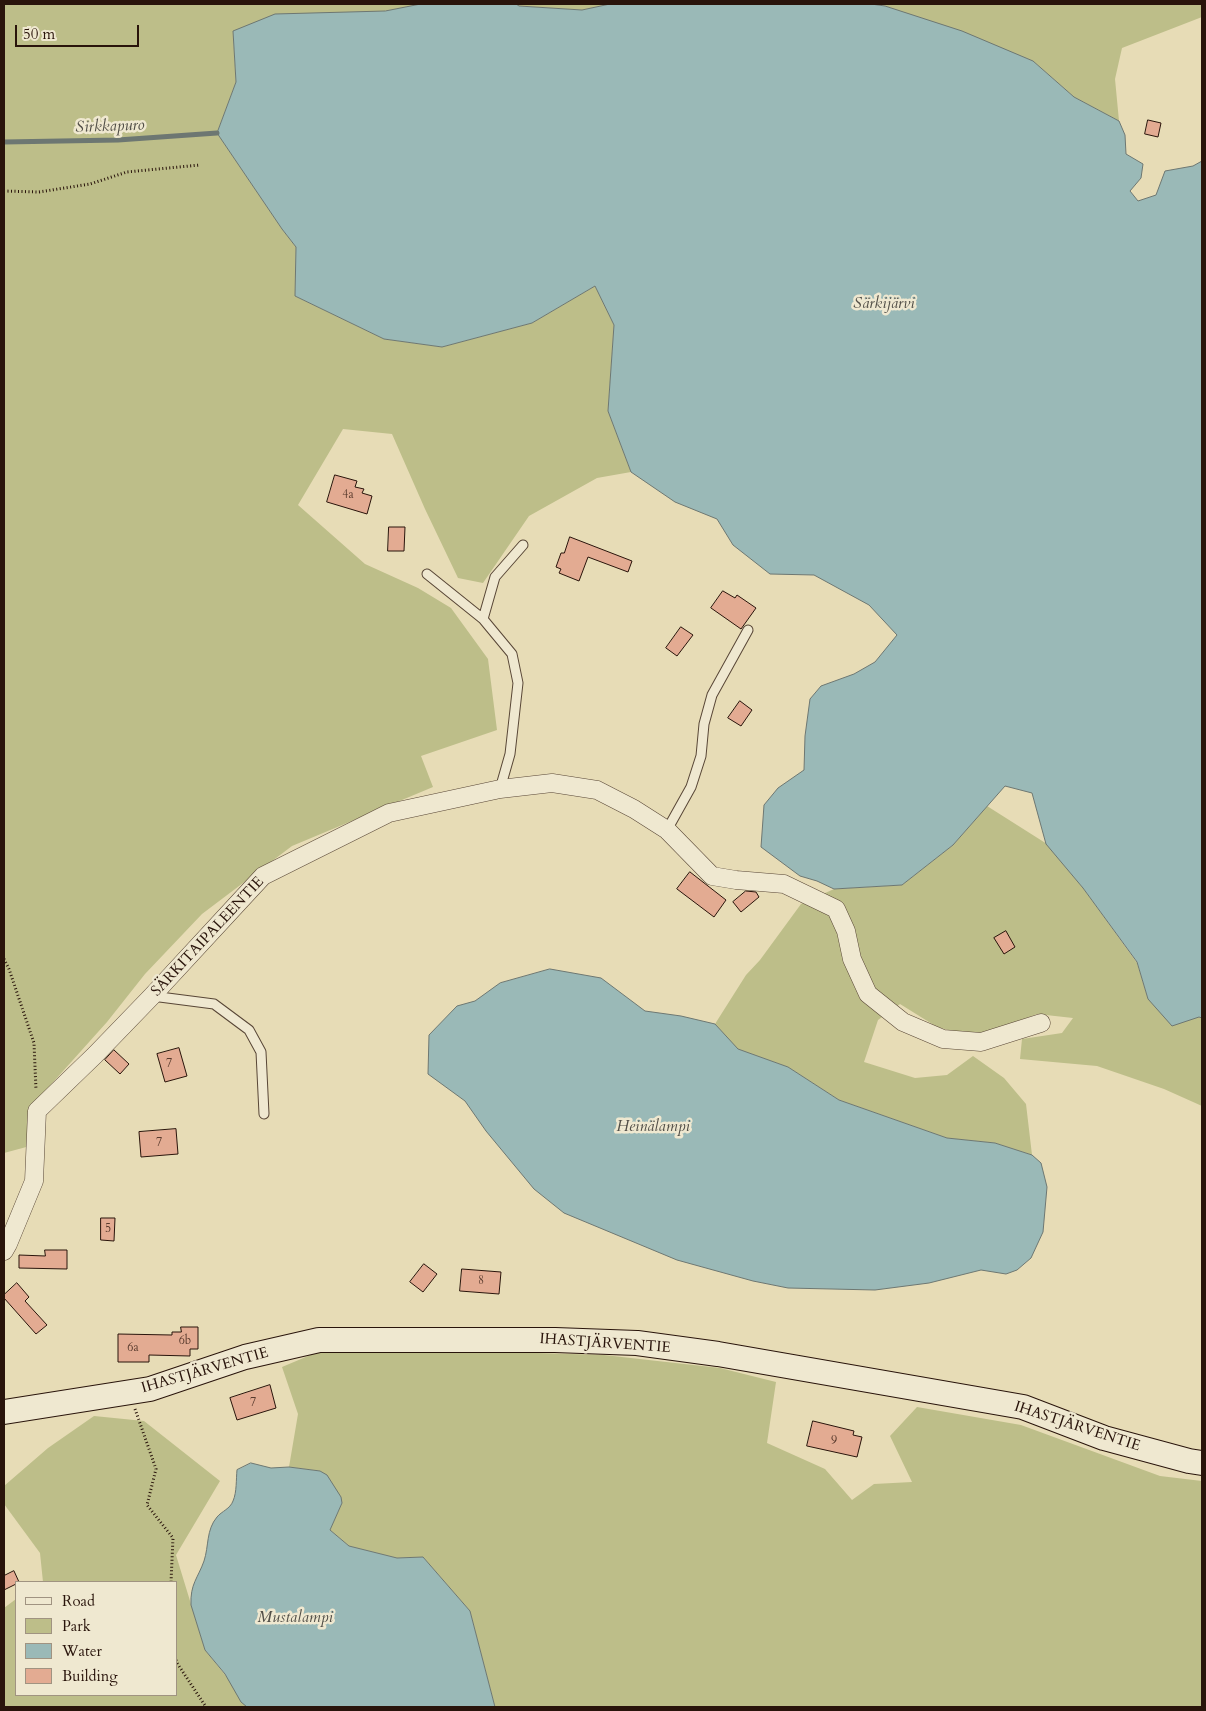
<!DOCTYPE html>
<meta charset="utf-8">
<style>
body{margin:0}
#map{position:relative;width:1206px;height:1711px;overflow:hidden;background:#e7dcb6;font-family:Cardo,serif}
canvas{display:block}
.frame{position:absolute;inset:0;border:5px solid #29140b;pointer-events:none}
.legend{position:absolute;left:15px;top:1581px;width:162px;height:115px;box-sizing:border-box;background:#efe8d0;border:1px solid #a09381;margin:0;padding:6px 9px;list-style:none;font-size:15px;color:#29140b}
.legend li{display:flex;align-items:center;gap:10px;height:25px}
.legend b{width:25px;border:1px solid #a09381}
.scale{position:absolute;left:15px;top:25px;width:124px;height:22px;box-sizing:border-box;border:2px solid #29140b;border-top:0;padding-left:6px;font-size:15px;line-height:18px;white-space:nowrap;color:#29140b;-webkit-text-stroke:4px #efe8d0;paint-order:stroke}
</style>
<div id="map">
<canvas width="1206" height="1711"></canvas>
<div class="frame"></div>
<ul class="legend">
<li><b style="height:6px;background:#efe8d0"></b>Road</li>
<li><b style="height:14px;background:#bdbe89"></b>Park</li>
<li><b style="height:14px;background:#9ab9b7"></b>Water</li>
<li><b style="height:14px;background:#e3ab92"></b>Building</li>
</ul>
<div class="scale">50 m</div>
</div>
<script>
const ctx = document.querySelector('canvas').getContext('2d');
ctx.lineJoin = 'round';
function fill(path, color) {
  ctx.fillStyle = color;
  ctx.fill(path, 'evenodd');
}
function trace(path, color, width, dash) {
  ctx.strokeStyle = color;
  ctx.lineWidth = width;
  ctx.lineCap = dash ? 'butt' : 'round';
  ctx.setLineDash(dash || []);
  ctx.stroke(path);
}
function drawText(font, color, halo, rows, align = 'center') {
  ctx.font = font + ' Cardo,serif';
  ctx.lineWidth = 5;
  ctx.setLineDash([]);
  ctx.textBaseline = 'middle';
  ctx.strokeStyle = halo;
  ctx.fillStyle = color;
  for (const [text, x, y, turn = 0] of rows) {
    ctx.save();
    ctx.translate(x, y);
    ctx.rotate((+turn || 0) * Math.PI / 180);
    ctx.textAlign = isNaN(turn) ? turn : align;
    if (halo) ctx.strokeText(text, 0, 0);
    ctx.fillText(text, 0, 0);
    ctx.restore();
  }
}
fill(new Path2D(`
 M4,4H469H421L385,11L233,31L236,82L217,133L282,229L296,247L295,296L384,339L442,347L532,323L595,286L614,325L608,411L631,472L597,478L529,516L483,583L458,578L425,509L392,434L343,429L298,505L365,564L418,588L451,608L488,659L497,730L421,756L433,787L292,846L202,914L145,974L107,1022L29,1109L30,1146L4,1153Z
 M516,4H610L582,10L519,6Z
 M871,4H1202V17L1122,48L1115,79L1119,121L1074,97L1033,61L885,6Z
 M987,806L1047,844L1083,888L1137,963L1148,999L1202,1018V1106L1164,1089L1097,1066L1020,1059L1022,1039L1062,1033L1073,1018L1037,1014L976,1037L937,1027L900,1004L878,1020L864,1062L915,1078L947,1075L973,1056L1004,1078L1026,1104L1032,1155L995,1143L947,1138L839,1100L788,1067L737,1049L715,1024L746,975L760,960L801,904L834,889L902,885L953,845Z
 M320,1351H471L604,1355L720,1368L776,1382L767,1443L825,1469L852,1500L874,1484L912,1482L890,1436L917,1407L1021,1425L1160,1476L1202,1481V1707H495L470,1611L423,1557L397,1558L349,1546L330,1530L342,1503L320,1471L289,1467L298,1414L282,1367Z
 M94,1416L144,1421L220,1481L176,1555L205,1650L251,1707H4V1608L16,1599V1695H176V1582H43L40,1553L4,1504V1486L48,1448Z`), '#bdbe89');
const water = new Path2D(`
 M421,4H516L519,6L582,10L610,4H871L885,6L962,31L1033,61L1074,97L1119,121L1125,135L1126,154L1143,164L1141,178L1130,191L1138,201L1156,195L1165,171L1193,166L1202,161V1018L1199,1017L1172,1026L1148,999L1137,962L1083,888L1046,844L1032,793L1005,786L953,845L902,885L834,889L817,881L800,876L761,847L764,805L778,788L804,770L805,736L810,699L821,686L854,674L875,662L897,635L869,605L814,575L770,574L733,545L717,519L675,502L631,472L608,411L614,325L595,286L532,323L442,347L384,339L295,296L296,247L282,229L217,133L236,82L233,31L275,14L385,11Z
 M550,969L601,978L645,1011L681,1016L715,1024L738,1049L788,1067L839,1100L947,1138L995,1143L1032,1155L1041,1163L1047,1187L1043,1232L1031,1258L1017,1270L1006,1274L981,1270L929,1283L875,1290L788,1288L753,1281L677,1260L564,1213L534,1189L486,1131L465,1101L428,1074L429,1035L457,1006L475,1001L500,983Z
 M251,1463L271,1468L289,1467L320,1471L327,1475L341,1497L342,1503L330,1530L349,1546L397,1558L423,1557L470,1611L495,1707H247L241,1702L225,1674L205,1650L191,1605C190,1584 198,1578 204,1561C209,1546 206,1530 217,1517C222,1511 230,1509 233,1501C237,1492 236,1479 237,1470Z`);
fill(water, '#9ab9b7');
trace(water, '#6d7772', 1);
trace(new Path2D(`
 M4,142L118,140L217,133`), '#6d7772', 5);
const building = new Path2D(`
 M1148,120L1161,123L1158,137L1145,134Z
 M335,475L357,481L355,487L364,489L362,493L372,496L367,514L327,502Z
 M389,527H405L404,551H388Z
 M570,537L632,561L628,572L588,557L579,581L559,573L561,569L556,567L561,553H564Z
 M723,591L735,598L737,595L756,608L741,629L711,608Z
 M681,627L693,635L677,656L666,648Z
 M740,701L752,710L741,726L728,718Z
 M690,872L726,900L714,917L677,889Z
 M746,891L756,892L759,897L741,912L733,902Z
 M1006,931L1015,947L1004,954L994,938Z
 M179,1048L187,1076L165,1082L157,1054Z
 M114,1050L129,1064L120,1074L105,1060Z
 M176,1129L178,1154L141,1157L139,1132Z
 M101,1218H115L114,1241L101,1240Z
 M45,1250H67V1269L19,1268V1255L45,1256Z
 M424,1264L437,1274L423,1292L410,1282Z
 M462,1269L501,1272L499,1294L460,1291Z
 M17,1283L29,1297L25,1301L47,1325L36,1334L4,1298V1295Z
 M181,1327H198V1349H190V1356L149,1355V1362H118V1334L172,1335V1332H181Z
 M270,1385L276,1408L237,1420L230,1398Z
 M813,1421L854,1431L853,1435L862,1437L857,1457L807,1446Z
 M14,1571L19,1582H16V1584L4,1590V1576Z`);
fill(building, '#e3ab92');
trace(building, '#29140b', 1);
const lane = new Path2D(`
 M427,574L483,619L512,654L518,683L510,754L500,789
 M483,619L495,577L523,545
 M667,830L691,787L701,756L704,724L712,695L748,630
 M152,996L214,1004L249,1030L261,1052L264,1114`);
const street = new Path2D(`
 M4,1251L8,1244L34,1181L37,1111L95,1055L152,996L263,876L389,813L500,789L552,783L597,790L634,809L667,830L712,876L736,880L784,884L836,909L846,931L852,959L868,994L903,1022L943,1039L981,1042L1041,1023`);
const secondary = new Path2D(`
 M4,1412L150,1389L245,1357L319,1340H555L637,1343L718,1354L1023,1407L1104,1438L1189,1461L1202,1463`);
trace(lane, '#584636', 11);
trace(street, '#584636', 19);
trace(secondary, '#29140b', 26);
trace(new Path2D(`
 M4,191L39,192L90,184L127,172L200,165
 M4,959L9,969L34,1043L36,1090
 M135,1409L156,1469L147,1505L173,1538L171,1582
 M176,1660L177,1663L206,1707`), '#29140b', 3, [1, 2.5]);
trace(lane, '#efe8d0', 9);
trace(street, '#efe8d0', 18);
trace(secondary, '#efe8d0', 24);
drawText('12px', '#583a2d', null, [
 ["4a",348,495],
 ["7",169,1064],
 ["7",159,1143],
 ["5",108,1229],
 ["8",481,1281],
 ["6b",185,1341],
 ["6a",133,1348],
 ["7",253,1403],
 ["9",834,1441]
]);
drawText('15px', '#29140b', '#efe8d0', [
 ["SÄRKITAIPALEENTIE",208,937,-47],
 ["IHASTJÄRVENTIE",605,1344,4],
 ["IHASTJÄRVENTIE",205,1371,-16],
 ["IHASTJÄRVENTIE",1077,1427,18]
]);
drawText('italic 16px', '#514e47', '#efe8d0', [
 ["Sirkkapuro",110,127,-2],
 ["Särkijärvi",884,304],
 ["Heinälampi",653,1127],
 ["Mustalampi",295,1618]
]);
</script>
